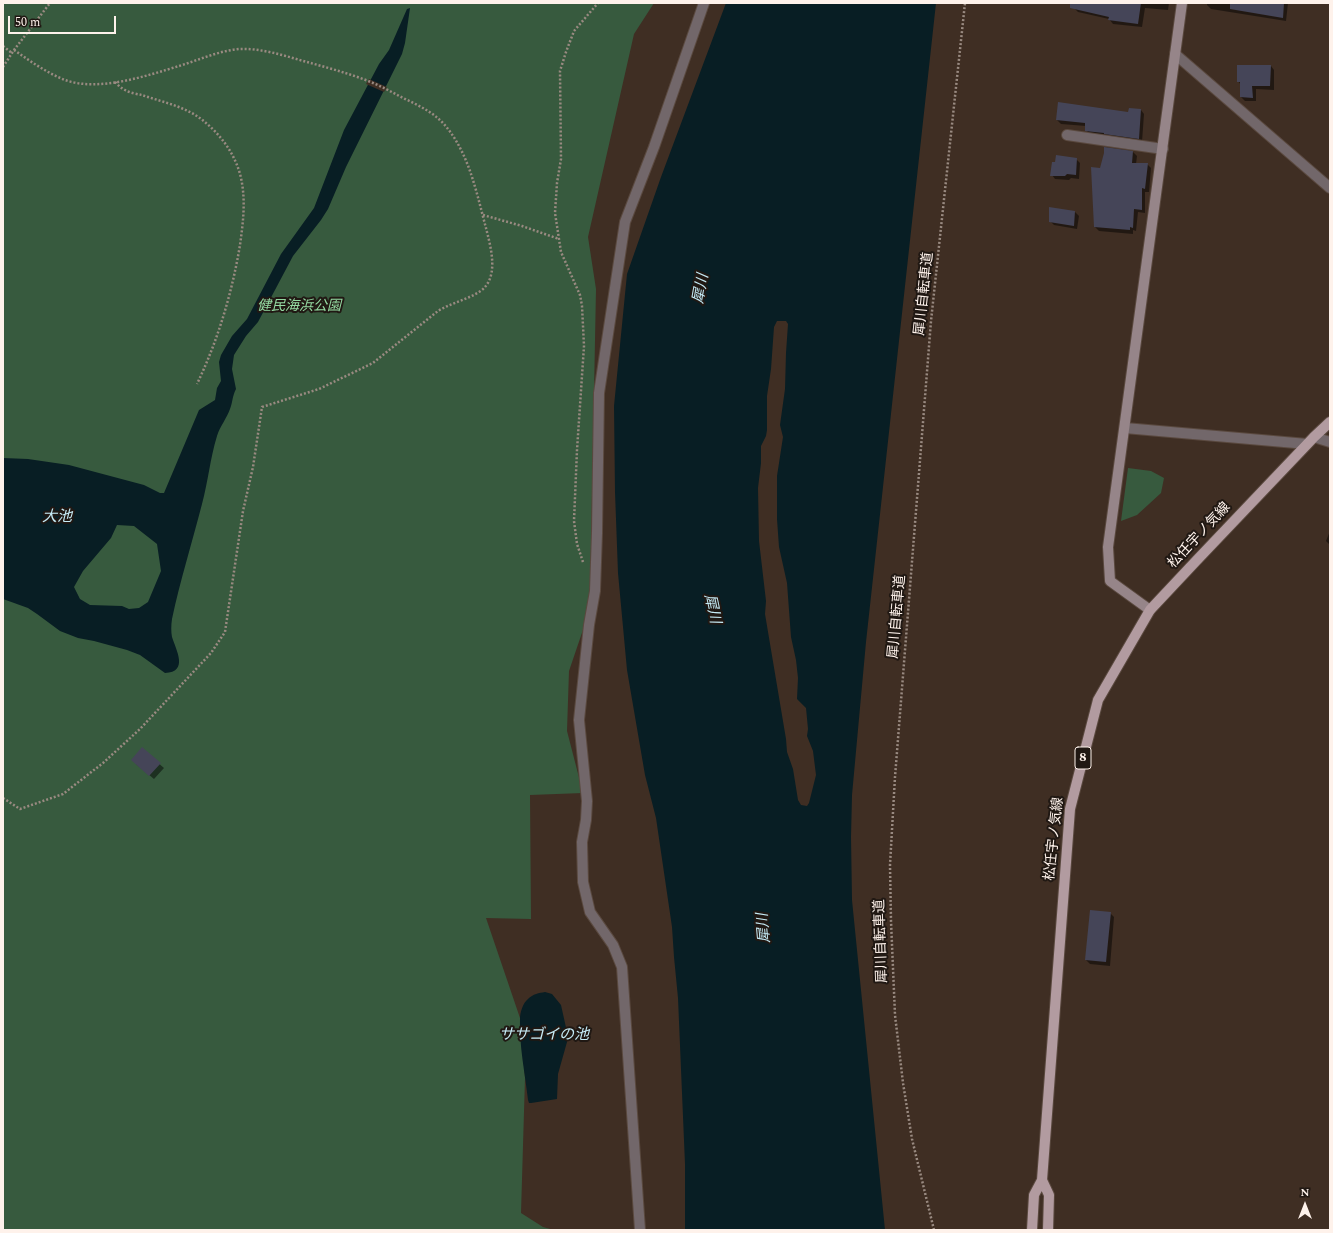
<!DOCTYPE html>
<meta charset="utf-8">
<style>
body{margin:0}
#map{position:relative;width:1333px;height:1233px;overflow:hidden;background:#3f2e23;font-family:Spectral,serif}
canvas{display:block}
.frame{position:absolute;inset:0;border:4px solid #fef2eb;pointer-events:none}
.north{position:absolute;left:1285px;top:1185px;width:40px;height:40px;-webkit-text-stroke:3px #201813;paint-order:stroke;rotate:0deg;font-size:11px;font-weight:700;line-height:16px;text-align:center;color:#fef2eb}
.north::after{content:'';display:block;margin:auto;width:14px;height:18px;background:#fef2eb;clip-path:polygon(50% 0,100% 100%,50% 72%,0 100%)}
.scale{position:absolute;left:8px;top:16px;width:108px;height:18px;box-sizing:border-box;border:2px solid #fef2eb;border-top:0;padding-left:5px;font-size:12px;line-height:14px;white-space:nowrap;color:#fef2eb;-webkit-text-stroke:3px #201813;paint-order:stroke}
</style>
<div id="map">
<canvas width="1333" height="1233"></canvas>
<div class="frame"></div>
<div class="north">N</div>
<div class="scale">50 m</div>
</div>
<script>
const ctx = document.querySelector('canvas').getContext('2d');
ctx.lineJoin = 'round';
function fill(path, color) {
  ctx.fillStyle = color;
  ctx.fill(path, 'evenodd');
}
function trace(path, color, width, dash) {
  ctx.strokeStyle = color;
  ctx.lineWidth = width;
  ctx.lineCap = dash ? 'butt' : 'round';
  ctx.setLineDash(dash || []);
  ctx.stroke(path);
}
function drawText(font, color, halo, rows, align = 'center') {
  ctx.font = font + ' Spectral,"Noto Sans JP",serif';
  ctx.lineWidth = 4;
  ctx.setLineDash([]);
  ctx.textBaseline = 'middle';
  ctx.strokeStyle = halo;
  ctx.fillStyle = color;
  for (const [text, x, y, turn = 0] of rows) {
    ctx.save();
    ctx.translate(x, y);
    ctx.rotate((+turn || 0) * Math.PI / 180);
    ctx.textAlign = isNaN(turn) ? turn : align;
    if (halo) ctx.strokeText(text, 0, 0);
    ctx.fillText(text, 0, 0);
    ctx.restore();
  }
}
fill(new Path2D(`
 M3,3H654L634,34L588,237L596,289L590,598L586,621L569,671L567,731L583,793L530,795L531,919L486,918L520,1018L525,1078L521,1213L543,1227L554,1230H3Z
 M1128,468L1151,471L1164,478L1161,493L1137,515L1121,521Z`), '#375a3e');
fill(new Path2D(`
 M726,3H936L866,642L852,795L851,837L852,900L885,1230H685V1164L678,998L674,957L672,927L656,818L645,775L627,670L618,573L615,492L614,406L627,274L661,177ZM777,321H786L788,324L786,353L785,389L780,425L783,437L777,476V519L779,547L787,583L791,637L796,660L798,678L797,699L806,708L808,729L807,736L813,751L816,775L809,803L807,806L801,805L798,800L793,769L787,752L786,739L765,614L766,601L759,541L758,488L761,463V446L766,436L767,430V396L771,369L774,327Z
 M410,8L405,43L402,54L346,167L328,209L321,220L293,256L258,322L246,336L234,355L232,369L236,389C232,397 233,401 230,409C227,418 220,426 217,436C210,459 208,482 202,504C192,543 180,581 172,619C171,625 171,632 172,637C176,650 189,672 165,673L140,655L127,650L94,641L78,638L60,631L37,614L28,608L3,599V458L28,459L69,465L144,485L160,493H164L199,410L215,400L217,388L221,381L219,362L221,355L232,336L247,319L281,254L314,208L344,130L379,64L389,50L407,9ZM117,525L134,526L157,544L161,571L148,602L139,608L129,609L122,606L90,605L80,599L74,587L83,571L111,538Z
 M545,992L552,994L561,1005L567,1032V1042L558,1074L557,1099L531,1103H529L528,1100C525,1073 519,1045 520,1019C520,1012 523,1003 528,999C533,994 539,993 545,992Z`), '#081e24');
fill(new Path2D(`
 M369,79L387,87L384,92L366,84Z`), '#3f2e23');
fill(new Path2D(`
 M1075,3H1169L1168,10L1145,8L1142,27L1113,24L1109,19L1078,12L1074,8Z
 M1207,3H1288L1286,21L1211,9L1207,5Z
 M1271,66L1274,70V90L1256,89V101H1245L1241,97V85L1238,81Z
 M1141,110L1144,114L1142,142L1090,134L1086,130V126L1061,124L1057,120L1129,113Z
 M1133,152L1137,156L1136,164H1147L1151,168L1149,192H1145V213L1138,212L1136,231L1133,230V234L1099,231L1095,227L1101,169Z
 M1076,159L1080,163L1079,179L1071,178L1069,180L1055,179L1052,175Z
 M1075,212L1079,216L1077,229L1054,225L1050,221Z
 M1330,531V545L1326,541Z
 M142,749L164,768L154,779L136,764Z
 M1110,913L1114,917L1110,966L1090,964L1086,960Z`), '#0007');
fill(new Path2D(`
 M1070,3H1141L1138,24L1108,20L1109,17L1070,8Z
 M1230,3H1284L1283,18L1230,9Z
 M1237,65H1271L1270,86H1252L1253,98L1240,97V82H1237Z
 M1058,102L1128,112L1129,108L1141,109L1139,139L1104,134V133L1085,131V123L1056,120Z
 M1104,147L1133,151L1132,163H1148L1145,189L1142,188V210L1134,209L1133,228L1130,227V230L1094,227L1091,167L1100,168L1104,153Z
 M1056,155L1077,158L1076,175L1067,174L1065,176H1050L1052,162H1055Z
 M1049,207L1075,211L1074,226L1049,222Z
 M142,747L161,763L149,776L131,760Z
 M1090,910L1111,912L1106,962L1085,960Z`), '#454558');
const street = new Path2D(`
 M1175,54L1330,188
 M1067,135L1163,149
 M1125,428L1307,444
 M1314,437L1330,442
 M640,1230L622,967L613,945L590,912L583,882L582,842L586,820L587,801L579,720L589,625L595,591L597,533L599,393L625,222L654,147L704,3`);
const secondary = new Path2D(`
 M1150,610L1110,581L1108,547L1182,3`);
const primary = new Path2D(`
 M1042,1180L1049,1195L1048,1230
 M1032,1230L1034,1195L1042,1180L1070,809L1098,700L1150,610L1196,561L1314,437L1330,422`);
trace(street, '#5a493f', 12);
trace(secondary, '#5a493f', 12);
trace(primary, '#5a493f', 12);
trace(new Path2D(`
 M3,46L12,53
 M3,67L14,50L50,3
 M115,82C118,85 121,88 125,90C130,93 137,94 142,95C162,102 184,106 201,119C220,133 236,155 241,178C246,201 243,223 240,245C232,293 218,340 197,384
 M483,215L522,226L559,239
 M583,562L577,544L574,521L577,450L584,346L582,306L580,295L561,252L555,213L557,183L561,159L560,71L566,52L574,31L598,3
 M3,798L20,809L63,794L103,763L140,729L211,653L225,632L243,511L253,467L262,407L319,389L373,363L438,311C451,303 466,300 479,292C500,279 491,248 486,228C477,195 470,157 448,129C437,114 420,106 403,98C390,91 377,84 363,79C344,72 325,67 307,62C285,56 262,48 239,49C218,51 199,60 179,66C146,76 99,92 65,80C47,73 30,61 14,50
 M934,1230L912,1139L903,1083L895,1015L891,921L890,865L895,777L931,321L965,3`), '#998a81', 2.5, [2, 2]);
trace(street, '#72676a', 10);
trace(secondary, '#968589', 10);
trace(primary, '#b29ba0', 10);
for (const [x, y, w] of [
 [1083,758,16]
]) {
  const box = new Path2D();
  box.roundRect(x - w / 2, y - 11, w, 22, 3);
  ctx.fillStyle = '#201813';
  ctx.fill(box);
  trace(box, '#fef2eb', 1);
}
drawText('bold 13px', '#fef2eb', null, [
 ["8",1083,758]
]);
drawText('14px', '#fef2eb', '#201813', [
 ["犀川自転車道",925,294,-84],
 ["松任宇ノ気線",1200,536,-47],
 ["犀川自転車道",898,617,-85],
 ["松任宇ノ気線",1055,839,-84],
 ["犀川自転車道",882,941,-92]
]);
drawText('italic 14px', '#94daa2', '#201813', [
 ["健民海浜公園",299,307]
]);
drawText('italic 15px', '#c6ecf7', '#201813', [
 ["犀川",702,289,-80],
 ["大池",57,518],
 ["犀川",711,609,78],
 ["犀川",765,928,-95],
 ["ササゴイの池",544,1036]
]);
</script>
